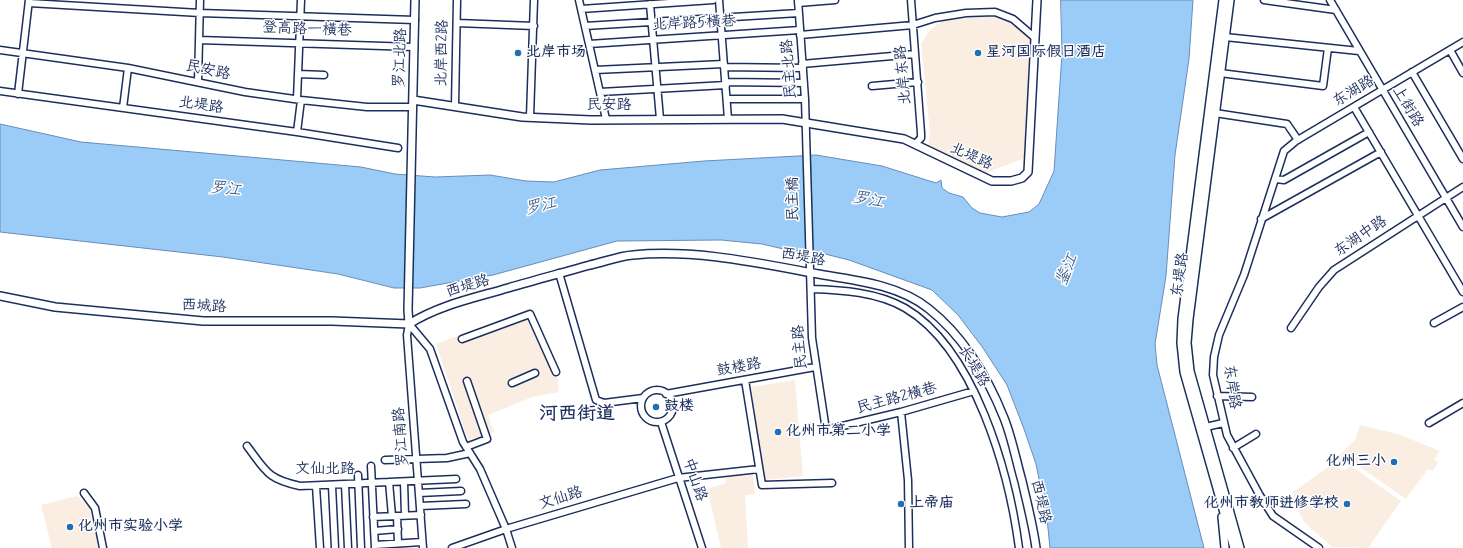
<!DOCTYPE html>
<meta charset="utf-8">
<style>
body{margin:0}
canvas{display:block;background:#fff}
</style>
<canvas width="1463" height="548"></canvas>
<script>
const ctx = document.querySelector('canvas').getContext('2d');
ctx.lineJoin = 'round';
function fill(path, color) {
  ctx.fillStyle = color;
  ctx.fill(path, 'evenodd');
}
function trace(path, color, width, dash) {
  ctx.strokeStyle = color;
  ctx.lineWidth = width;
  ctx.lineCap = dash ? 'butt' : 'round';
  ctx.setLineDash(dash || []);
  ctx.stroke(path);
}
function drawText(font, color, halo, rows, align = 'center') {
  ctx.font = font + ' Mynerve,"LXGW WenKai TC",sans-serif';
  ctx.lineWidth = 3;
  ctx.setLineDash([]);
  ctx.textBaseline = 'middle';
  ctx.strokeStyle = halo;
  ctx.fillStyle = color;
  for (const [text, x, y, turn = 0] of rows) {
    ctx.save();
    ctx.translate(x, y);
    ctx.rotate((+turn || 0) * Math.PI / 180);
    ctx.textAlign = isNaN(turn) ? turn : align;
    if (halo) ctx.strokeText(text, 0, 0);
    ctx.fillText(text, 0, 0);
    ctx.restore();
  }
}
fill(new Path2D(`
 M977,15L1003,18L1028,36L1033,55L1025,158L983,174L928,146L930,132L921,44L929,31L944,19Z
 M531,308L556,365L559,392L532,397L488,415L494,432L468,440L436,344Z
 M795,380L803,476L764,480L751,387Z
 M1360,425L1398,434L1440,451L1434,459L1438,462L1433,471L1428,469L1406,499L1351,461L1341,465L1336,459L1355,440Z
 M1335,462L1342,471L1351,466L1401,501L1368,548L1332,547L1304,522L1297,508L1293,492Z
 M753,474L755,494L745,495L748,548H721L707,489L726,483V477Z
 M77,496L89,506L98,548H52L41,505Z`), '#f9eee1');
const water = new Path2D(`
 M1061,0H1193L1189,59L1175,155L1166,276L1155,344L1157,365L1204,548H1050L1047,518L1036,464L1024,429L1007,385L983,348L958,315L932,290L849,260L817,252L792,251L762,244L721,240L617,241L493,275L420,288H394L338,274L223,257L0,232V124L81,142L361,167L395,174L435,177L490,175L526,181L554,182L600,170L704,161L816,155L882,166L936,183L941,180L942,188L949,193L963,197L972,208L980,213L1002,217L1029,212L1039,204L1054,171L1062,54Z`);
fill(water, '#9accf7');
trace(water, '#678dba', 1);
const minor = new Path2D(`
 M579,0L606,119
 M719,0L728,119
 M798,0L805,99L812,338L826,430L901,412L974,391
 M911,0L921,133V138L915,144
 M1264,0L1336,10
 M1330,0L1463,227
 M29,3L200,13L415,20
 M798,3L835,0
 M650,4L660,119
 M581,9L713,0
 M457,23L534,26
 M585,26L799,13
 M800,35L913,25L935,18L966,13L995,12L1013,19L1034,37
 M1225,37L1359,51
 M199,40L414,47
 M589,44L800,30
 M0,50L128,68L245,92L301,100L367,107H412
 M1450,50L1463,73
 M802,64L915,54
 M724,67L803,68
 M595,70L724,64
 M1412,72L1463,159
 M1220,73L1323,86L1328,48
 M298,74L324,75
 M198,82L200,0
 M726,82L804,83
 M872,86L918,82
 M0,91L297,132L398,148
 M600,92L726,85
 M18,94L29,0
 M297,99L301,0
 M727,99H805
 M455,106L457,0
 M1354,107L1463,292
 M123,108L128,68
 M1215,113L1287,124L1298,140
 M530,117L534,0
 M297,132L301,100
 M1276,179L1284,180L1369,132
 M1261,219L1381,152
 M559,273L596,400L604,403L643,398
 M811,289C842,290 877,292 905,308C975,349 1009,472 1019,548
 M1434,323L1463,307
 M409,324L430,349L463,442L480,469L506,529L512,548
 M409,324L407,335L423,548
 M1291,328L1319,287L1334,270L1463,187
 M462,339L530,314L556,372
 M745,380L762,485L832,483
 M512,383L535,373
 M641 406a16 16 0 1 1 32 0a16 16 0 1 1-32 0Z
 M666,394L815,367
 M1217,396L1252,397
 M901,412L908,480L909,548
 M661,422L702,548
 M1429,423L1463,403
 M1206,427L1223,423
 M247,446C266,471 267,479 300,486L456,479
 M466,447L487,439L467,381
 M1233,448L1256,434
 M385,460L447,458L470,453
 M371,466L375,548
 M358,475L361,548
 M389,482L392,516
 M404,482L405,515
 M345,485L348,548
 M316,486L320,548
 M332,486L335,548
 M84,493L95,508L103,548
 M419,493L461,491
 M420,506L466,504
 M397,516L398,543
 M373,517L421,515
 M374,531L398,529
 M375,545L422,542
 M452,548L506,529L678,478L759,469
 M1319,548L1273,516L1259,494L1227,435L1213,375L1214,357L1219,335L1244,275L1284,151L1296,141L1463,42`);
const major = new Path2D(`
 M1223,0L1182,319L1181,343L1184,372L1234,548
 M1230,0L1189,319L1187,343L1190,371L1240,548
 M413,100L522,117L591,120L782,119L904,139L992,181H1011L1022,178L1028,172L1037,0
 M0,296L55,307L203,321H332L409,324
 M409,324C439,305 474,298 508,288C535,280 562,273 590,265C604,262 619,256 633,255C695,249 758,263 818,274C855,280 900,285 929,309C963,336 988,378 1004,418C1012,438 1016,460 1022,481C1027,503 1033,525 1036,548
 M409,324L408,310L415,0
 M1222,517L1225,548`);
trace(minor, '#1b2f5e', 9);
trace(major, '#1b2f5e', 10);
trace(minor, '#fff', 6);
trace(major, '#fff', 7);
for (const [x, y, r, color] of [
 [518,53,4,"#1f6fb2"],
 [978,53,4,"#1f6fb2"],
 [656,407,4,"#1f6fb2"],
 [778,432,4,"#1f6fb2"],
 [1394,462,4,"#1f6fb2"],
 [901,504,4,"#1f6fb2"],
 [1347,504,4,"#1f6fb2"],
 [70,527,4,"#1f6fb2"]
]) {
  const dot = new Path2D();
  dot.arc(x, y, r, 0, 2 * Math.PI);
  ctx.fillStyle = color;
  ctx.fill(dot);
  trace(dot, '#fff', 1.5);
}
drawText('15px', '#1b2f5e', '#fff', [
 ["北岸路5橫巷",694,24,-3],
 ["登高路一横巷",307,30,2],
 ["北岸西2路",443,53,-89],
 ["罗江北路",401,58,-88],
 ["民主北路",790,69,-94],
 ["民安路",208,71,12],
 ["北岸东路",904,75,-95],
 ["东湖路",1354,92,-31],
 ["北堤路",201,106,8],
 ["民安路",609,106],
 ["上街路",1407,107,59],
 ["北堤路",971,157,24],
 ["民主橋",794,199,-91],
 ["东湖中路",1361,237,-34],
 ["西堤路",803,258,10],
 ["东堤路",1181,275,-82],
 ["西堤路",468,287,-17],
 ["西城路",204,307,3],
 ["民主路",801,347,-95],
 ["长堤路",973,367,59],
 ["鼓楼路",739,368,-10],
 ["东岸路",1231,387,82],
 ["民主路2横巷",897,399,-15],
 ["罗江南路",402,437,-94],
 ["文仙北路",325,470],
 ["中山路",694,480,71],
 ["文仙路",561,499,-17],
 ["西堤路",1040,502,77]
]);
drawText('bold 15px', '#1b2f5e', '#fff', [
 ["北岸市场",526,53],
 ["星河国际假日酒店",986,53],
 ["鼓楼",664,407],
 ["化州市第二小学",786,432],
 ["化州三小",1386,462,"right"],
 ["上帝庙",909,504],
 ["化州市教师进修学校",1339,504,"right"],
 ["化州市实验小学",78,527]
], 'left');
drawText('italic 16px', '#415e8c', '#fff', [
 ["罗江",225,190,7],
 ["罗江",868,201,11],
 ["罗江",541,207,-13],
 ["鉴江",1068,270,-67]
]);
drawText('bold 19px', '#1b2f5e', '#fff', [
 ["河西街道",577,415]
]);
</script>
